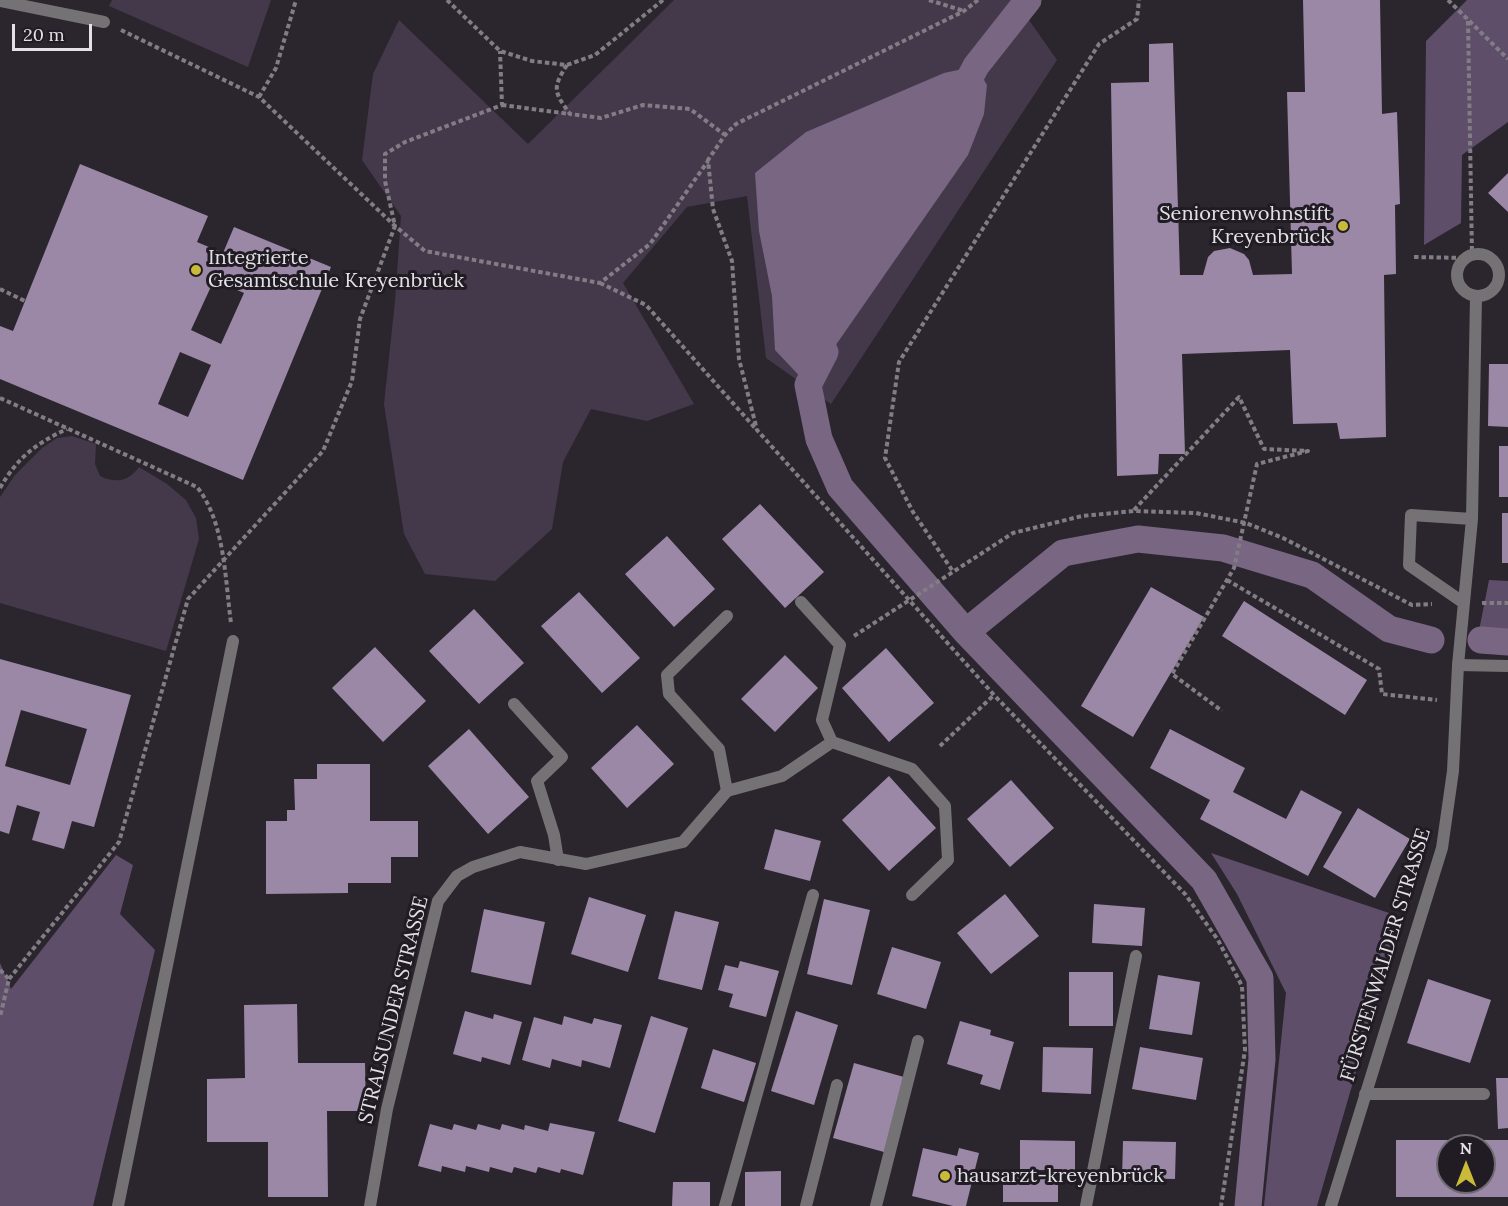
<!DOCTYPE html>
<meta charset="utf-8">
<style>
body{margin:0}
#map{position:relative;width:1508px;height:1206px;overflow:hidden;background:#2b252e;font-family:Lora,serif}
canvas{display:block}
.north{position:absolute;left:1436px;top:1134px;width:60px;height:60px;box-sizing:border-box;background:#211c24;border:2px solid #6f6a72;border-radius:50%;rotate:0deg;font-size:16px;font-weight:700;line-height:24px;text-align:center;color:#e3e0e6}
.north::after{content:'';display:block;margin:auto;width:21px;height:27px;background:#caba3a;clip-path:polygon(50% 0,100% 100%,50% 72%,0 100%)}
.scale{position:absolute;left:12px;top:24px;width:80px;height:27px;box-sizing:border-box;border:3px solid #e3e0e6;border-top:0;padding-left:8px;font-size:18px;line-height:21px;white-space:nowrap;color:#e3e0e6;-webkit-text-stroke:4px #211c24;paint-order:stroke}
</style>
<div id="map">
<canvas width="1508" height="1206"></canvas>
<div class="north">N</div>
<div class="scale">20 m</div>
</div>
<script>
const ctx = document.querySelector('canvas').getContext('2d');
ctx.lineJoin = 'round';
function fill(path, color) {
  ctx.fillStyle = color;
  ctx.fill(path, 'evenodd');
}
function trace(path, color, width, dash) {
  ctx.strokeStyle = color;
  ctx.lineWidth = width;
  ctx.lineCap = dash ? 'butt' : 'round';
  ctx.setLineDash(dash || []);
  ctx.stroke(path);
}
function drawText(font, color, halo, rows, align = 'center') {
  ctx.font = font + ' Lora,serif';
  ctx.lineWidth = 6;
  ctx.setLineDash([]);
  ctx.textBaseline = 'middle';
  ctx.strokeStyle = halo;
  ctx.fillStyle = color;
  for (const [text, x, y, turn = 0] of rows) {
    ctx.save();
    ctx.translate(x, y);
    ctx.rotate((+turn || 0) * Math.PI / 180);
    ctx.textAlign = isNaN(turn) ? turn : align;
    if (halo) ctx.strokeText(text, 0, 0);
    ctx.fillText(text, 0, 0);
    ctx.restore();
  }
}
fill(new Path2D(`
 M112,0H271L248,67L109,6Z
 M674,0H1015L1057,60L831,404L766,358L747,196L687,207L623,283L694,404L647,421L591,409L563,462L552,529L495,581L425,574L404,534L384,404L395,301L401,216L362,160L373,74L399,20L528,144Z
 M72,436L96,444L95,464L100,476C116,484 129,481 139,467L167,484L186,500L196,518L199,539L166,651L0,603V497L15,475L42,448L57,438Z`), '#44394b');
fill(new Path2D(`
 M1467,0H1508V122L1462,155L1461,223L1424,245L1426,41Z
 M1489,580L1508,581V651H1475Z
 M1211,853L1401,917L1317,1206H1264L1286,993L1237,894Z
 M116,855L133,865L120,914L155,950L93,1206H0V963L11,989Z`), '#5f4e6a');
fill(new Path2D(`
 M976,66L987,85L984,114L968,155L808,385L775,350L772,296L759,231L755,173L806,132L944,73Z`), '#786683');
trace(new Path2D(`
 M959,98L976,66L1028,0
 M825,352L808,385L819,439L840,487L966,632L1204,880L1260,978L1262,1059L1248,1206
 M966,632L1063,553L1138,539L1223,548L1312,575L1389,629L1431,640
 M1481,640L1508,642`), '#786683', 27);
fill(new Path2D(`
 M1303,0H1380L1382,114L1397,112L1400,204L1395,205L1396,274L1384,275L1386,437L1340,439L1337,423L1293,424L1290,350L1182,354L1185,454H1159L1158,474L1117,476L1111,83L1149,82V44L1173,43L1180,275H1203L1208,257L1214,251L1230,248L1244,254L1249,260L1253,275L1292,274L1287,92H1305Z
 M80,164L208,216L197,242L223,253L234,227L331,267L243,480L0,379V326L13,331ZM214,280L244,293L221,344L191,330ZM180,352L211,365L188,417L158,404Z
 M1508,173V212L1488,193Z
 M1489,364H1508V427L1488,426Z
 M1499,446H1508V497H1499Z
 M760,504L824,572L785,608L722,539Z
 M1502,513H1508V563H1502Z
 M667,536L715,589L674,627L625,574Z
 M1151,587L1204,617L1133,737L1081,706Z
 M579,592L640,658L602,693L541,626Z
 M1244,601L1367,680L1345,715L1222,636Z
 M474,609L524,663L479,704L429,651Z
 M375,647L426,701L383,742L332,688Z
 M886,648L934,703L889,742L842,688Z
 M785,655L818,688L775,732L741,699Z
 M0,659L131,695L94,827L72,821L64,849L32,840L40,812L17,805L9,834L0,831ZM21,710L87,729L70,785L5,766Z
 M637,725L674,764L627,808L591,768Z
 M469,729L529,797L488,834L428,766Z
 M1170,729L1245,768L1233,792L1286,819L1301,790L1342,812L1308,876L1200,819L1210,800L1150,768Z
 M317,764H370V821H418V857H391V883H348V893L266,894V821H287V810H295L294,779H317Z
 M889,776L936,828L889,871L842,820Z
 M1011,780L1054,828L1010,867L967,819Z
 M1358,808L1410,839L1375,898L1323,867Z
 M775,829L821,841L810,881L764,869Z
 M1005,894L1039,936L991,974L957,933Z
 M589,897L646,915L628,972L571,954Z
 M824,899L870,910L852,985L807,974Z
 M1094,904L1145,908L1142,946L1092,943Z
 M484,909L545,922L531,985L471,972Z
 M675,911L719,922L702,990L658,979Z
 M892,947L941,962L926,1009L877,994Z
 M740,961L779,971L766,1017L729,1007L733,994L718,990L725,965L738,968Z
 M1069,972H1113V1026H1069Z
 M1158,975L1200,982L1192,1035L1149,1029Z
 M1428,979L1491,1000L1470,1063L1407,1043Z
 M297,1004L298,1063H365L366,1111H327L328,1197H268V1142H207V1079L245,1078L244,1005Z
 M465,1011L493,1019L494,1014L522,1022L510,1065L482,1057L481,1062L453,1054Z
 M796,1011L838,1025L814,1105L771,1091Z
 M564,1016L592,1024L594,1018L622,1025L610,1068L582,1060L581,1067L552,1059L550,1068L522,1060L534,1017L562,1025Z
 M651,1016L688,1028L655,1133L618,1121Z
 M960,1021L991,1030L990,1035L1014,1042L1000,1090L980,1084L983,1075L947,1064Z
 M1043,1047L1093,1048L1091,1094L1042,1092Z
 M1140,1047L1203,1058L1196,1100L1132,1089Z
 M713,1049L756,1063L744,1102L701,1088Z
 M854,1063L904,1077L884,1152L833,1138Z
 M1496,1078H1508V1128L1498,1129Z
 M550,1123L595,1132L583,1175L561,1169L560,1173L538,1167L536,1173L514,1167L512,1173L490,1167L489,1172L466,1166L465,1172L442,1166L441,1172L418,1166L430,1124L452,1130L454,1124L476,1130L478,1124L500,1130L502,1124L524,1130L525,1125L548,1131Z
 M1020,1140L1075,1141V1170H1020Z
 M1396,1140H1508V1197H1396ZM1448,1146H1484V1182H1448Z
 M1123,1141L1176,1142L1175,1179L1122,1178Z
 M923,1148L957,1156L959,1148L979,1153L966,1206H953L912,1196Z
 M781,1171V1206H745V1172Z
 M1003,1172L1058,1173V1202H1003Z
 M673,1182H710V1206H672Z`), '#9a88a6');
trace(new Path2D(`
 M447,0L500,51L532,61L567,65L595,55L663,0
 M929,0L964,11
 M978,0L964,11L736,124L725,135L708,160L713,209L732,261L739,359L757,430L994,695L1185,894L1218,940L1242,986L1245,1050L1221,1206
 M1448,0L1508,59
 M1468,21L1472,255
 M121,30L259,97L395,226L425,251L600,283L650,244L708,161
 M567,65C552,88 554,92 570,114L601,118L643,105L690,109L725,135
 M259,97L276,68L296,0
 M502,105L570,114
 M1414,257L1467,258
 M600,283L646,305L755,428
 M0,289L25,301
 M0,398L197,487C225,522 225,579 231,623
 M0,488C18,457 35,444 67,429
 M1134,510L1239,397L1264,449L1308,451L1257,464L1234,568L1172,674L1222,711
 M952,570L913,512L885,458L899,362L1099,44L1137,19L1139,0
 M1227,580L1379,669L1382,694L1437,700
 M1482,603H1508
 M854,636L1013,533L1082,516L1134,511L1196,513L1246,523L1283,538L1412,605L1432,604
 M940,746L994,695
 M0,970L9,979L0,1017
 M9,979L119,842L188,599L323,451L352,381L360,319L395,226L385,181V154L405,142L502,105L500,51`), '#827d85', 4, [4.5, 3]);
trace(new Path2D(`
 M0,1L104,22
 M727,616L667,675L669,694L719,749L727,791L782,776L832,742L822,720L840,645L801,602
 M1458,665L1508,666
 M514,704L562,757L537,781L554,835L558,860
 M832,742L912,769L945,806L948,860L912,895
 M1365,1094H1484
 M118,1206L233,641
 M725,1206L813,895
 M806,1206L837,1085
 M876,1206L918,1041
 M1086,1206L1136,956`), '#757276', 12);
trace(new Path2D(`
 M1457 275a21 21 0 1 1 42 0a21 21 0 1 1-42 0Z
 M1464,603L1409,565L1411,515L1472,519
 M370,1206L387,1109L438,901L457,876L473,867L520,852L586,864L683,842L727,791
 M1331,1206L1442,848L1453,771L1458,665L1472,519L1476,296`), '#757276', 12);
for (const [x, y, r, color] of [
 [1343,226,6,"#caba3a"],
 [196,270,6,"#caba3a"],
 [945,1176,6,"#caba3a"]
]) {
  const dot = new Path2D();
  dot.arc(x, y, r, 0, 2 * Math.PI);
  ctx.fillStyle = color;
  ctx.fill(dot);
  trace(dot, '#211c24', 2);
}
drawText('20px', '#e3e0e6', '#211c24', [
 ["Seniorenwohnstift",1331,214,"right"],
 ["Kreyenbrück",1331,237,"right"],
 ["Integrierte",208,258],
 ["Gesamtschule Kreyenbrück",208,281],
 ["hausarzt-kreyenbrück",957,1176]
], 'left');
drawText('20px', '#e3e0e6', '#211c24', [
 ["FÜRSTENWALDER STRASSE",1386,955,-73],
 ["STRALSUNDER STRASSE",394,1010,-76]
]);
</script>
